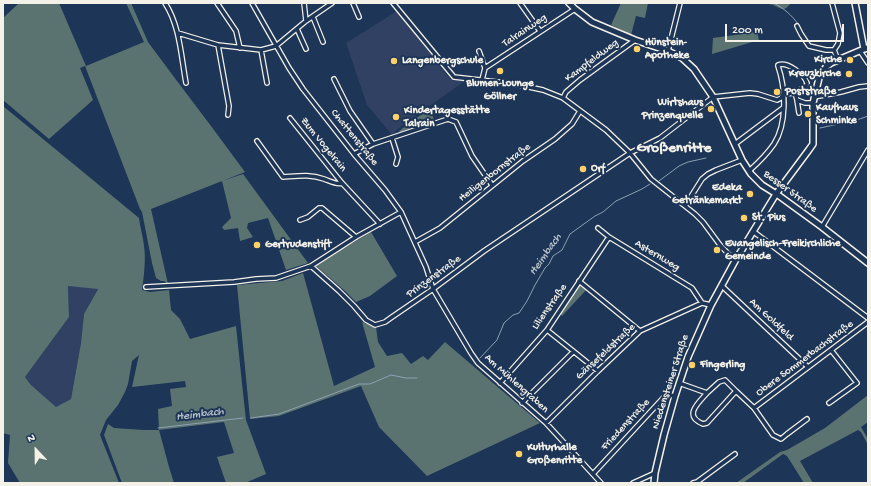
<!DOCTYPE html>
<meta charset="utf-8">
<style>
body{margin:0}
#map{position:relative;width:871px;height:486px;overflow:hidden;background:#1d3557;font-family:"Gochi Hand",sans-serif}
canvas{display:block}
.frame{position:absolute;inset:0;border:4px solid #f4f1e8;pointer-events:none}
.north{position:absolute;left:16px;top:430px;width:40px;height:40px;-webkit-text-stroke:3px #1d3557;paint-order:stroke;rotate:338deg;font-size:11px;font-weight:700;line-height:16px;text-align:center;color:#f4f1e8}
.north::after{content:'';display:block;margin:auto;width:14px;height:18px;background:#f4f1e8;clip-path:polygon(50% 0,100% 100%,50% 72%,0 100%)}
.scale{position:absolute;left:725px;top:24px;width:119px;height:18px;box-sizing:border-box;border:2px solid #f4f1e8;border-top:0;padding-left:5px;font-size:12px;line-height:14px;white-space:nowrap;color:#f4f1e8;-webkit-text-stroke:3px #1d3557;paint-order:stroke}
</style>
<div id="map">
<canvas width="871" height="486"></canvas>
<div class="frame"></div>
<div class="north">N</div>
<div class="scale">200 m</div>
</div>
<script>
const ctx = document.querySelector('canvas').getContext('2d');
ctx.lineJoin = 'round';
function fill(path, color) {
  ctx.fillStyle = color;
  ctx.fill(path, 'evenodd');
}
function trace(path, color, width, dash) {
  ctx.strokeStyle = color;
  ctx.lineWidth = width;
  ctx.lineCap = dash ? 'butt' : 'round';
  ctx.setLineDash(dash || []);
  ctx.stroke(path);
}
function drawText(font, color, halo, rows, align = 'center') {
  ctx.font = font + ' "Gochi Hand",sans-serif';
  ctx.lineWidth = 4;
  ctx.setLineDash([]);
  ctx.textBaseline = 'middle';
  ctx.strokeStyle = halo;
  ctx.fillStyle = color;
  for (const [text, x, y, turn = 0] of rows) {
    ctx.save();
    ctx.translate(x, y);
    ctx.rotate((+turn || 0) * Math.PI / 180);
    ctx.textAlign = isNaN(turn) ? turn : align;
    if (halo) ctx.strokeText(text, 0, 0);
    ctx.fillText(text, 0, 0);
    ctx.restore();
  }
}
fill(new Path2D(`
 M397,11L450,79L466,80L399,128L392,135L367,105L346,43Z
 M68,286L98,288L84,314L81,343L71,399L56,407L30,384L25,377L69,317Z`), '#304163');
fill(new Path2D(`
 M19,3H59L86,66L144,42L126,3H131L148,42L177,81L211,126L245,172L151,209L168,284L164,281H161L156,278L152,263L142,212L140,209L85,66L80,68L93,100L49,139L3,100V18Z
 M621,3H648L645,18L636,16L631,35L611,25Z
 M765,3H791C784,11 784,10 775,6C772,4 768,4 765,3Z
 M757,32L759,40L712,54L713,38Z
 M3,106L139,218C140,227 143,236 144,246C146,258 144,277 142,290L150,292L169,290L171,310L180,319L190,339L236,326L241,374L246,420L266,474L245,483H226L217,457L234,453L224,422L159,430L169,467L174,483H122L104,435L108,424L114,428L144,430H159L158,409L172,406L170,389L186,387L185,381L132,387L139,355L132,361L128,384L125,392L118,405L106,420L100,435L119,483H20L8,463L10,435L3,433ZM68,286L98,289L84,314L81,343L71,399L56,407L30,384L25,377L69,317Z
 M430,108L434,120L400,132L399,131Z
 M243,174L308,263L286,270L268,218L248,223L247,228L253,237L240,241L238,228L224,230L222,227L231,218L222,181Z
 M371,232L397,276L370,296L356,302L345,291L315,265Z
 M303,273L334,386L375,367L362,322L376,327L378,342L387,356L402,353L411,364L423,356L428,360L445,342L540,423L427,476L379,427L361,386L279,416L250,419L237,285L282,281Z
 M581,284L587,289L562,316L560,313L578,287Z
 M868,395V422L861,427L868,439V445L861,432L858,430L800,461L813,483H804L787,456L783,454L743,483H736L780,452L787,450L825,428Z`), '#5b7370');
trace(new Path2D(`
 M774,3C783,8 792,15 798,24
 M820,128L857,120L868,116
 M659,181L679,166L688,162L706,158
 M480,358L497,340L504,323L513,315L519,313L527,301L535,285L545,268L549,264L553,256L562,250L570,234L595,216L603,212L616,201L642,189L650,184
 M251,418L279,414L359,384H370L391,375L406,378H417
 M158,428L243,418`), '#8da1b3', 1);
const street = new Path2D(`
 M165,3C180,26 181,56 186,83
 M217,3L236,31L240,48
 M252,3L289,68L303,89L354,154L385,190L401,212L426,267L433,289L471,353L478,363L546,423L601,483
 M304,3L306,21
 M353,3L359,17
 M393,3L454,77L515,84L543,90L563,98L606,130L630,153L651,179L695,214L703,222L720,245L735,261
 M520,3L540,31
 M832,3L840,33L838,44L834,50L838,60
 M313,17L323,42
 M797,26L801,34L809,46L826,50H834
 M297,29L306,49
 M178,33L218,45L261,50L276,46L306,21L332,3
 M218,45L229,106L228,115
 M261,50L267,83
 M479,51L485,68
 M668,51L680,3
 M860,51L868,63
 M334,79L350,111L373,144
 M482,80L485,68L575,9
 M795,93L797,100L805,103H813
 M814,97L841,92L859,87L868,86
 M563,98L566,92L580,80L635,40
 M797,100L799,113
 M290,118L342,183L380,224
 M392,138L398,157L396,164
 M257,141L283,177C298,176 310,174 324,179C330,181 336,185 342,183
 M735,144L783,108
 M354,154L373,144L448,119L456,122L472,156L492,185
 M749,171C758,163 767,154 774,144C787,124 786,89 778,66V65C787,61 804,74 807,83V85L795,93L783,94
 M685,206L702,179L708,174L716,170L742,160
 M300,220L308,217L319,208H322L356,237
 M822,227L868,150
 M598,228L609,237L692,288L702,303
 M754,232L868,318
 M415,242L440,228L523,161L555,139L572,124L580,111
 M311,266L356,237L401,212
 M579,281L640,331
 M722,286L808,367
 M146,287L234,282L256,279L276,278L311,266L339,291L354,306L366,320L375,325L385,322L392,317L433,289L484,251L630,153L660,138L713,97L750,93L758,94L777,100L781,98L783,94
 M547,330L598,371
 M500,383L547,330L609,237
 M679,383L707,393L719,382L725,380L736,391L707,423L703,424C683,416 698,403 707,393
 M736,391L754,408
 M522,403L573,352
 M829,403L857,383L831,350
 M807,419L787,434L781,439L773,435L754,408L868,322
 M546,423L598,371L640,331L702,303L711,305
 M593,474L665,396L670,395L675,396
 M633,483L655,473
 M693,483L697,482L735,454`);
const secondary = new Path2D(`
 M569,3L575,9L592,22L635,40L668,51L682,58L694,69L713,97L742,160L751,174L762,185L778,195L822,227L868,263
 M855,3L864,49
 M654,483L655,473L664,435L675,396L688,357L711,305L735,261L776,194L808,151L813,144V103L819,78L826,67L831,63L864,49L868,48`);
trace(street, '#f4f1e8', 6);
trace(secondary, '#f4f1e8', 8);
trace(street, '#1d3557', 3.5);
trace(secondary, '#1d3557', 5);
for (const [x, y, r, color] of [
 [637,49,4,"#ffd166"],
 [850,60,4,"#ffd166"],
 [394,61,4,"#ffd166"],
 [500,71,4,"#ffd166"],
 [849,74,4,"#ffd166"],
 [777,92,4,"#ffd166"],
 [711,109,4,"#ffd166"],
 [808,114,4,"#ffd166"],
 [396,117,4,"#ffd166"],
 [583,169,4,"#ffd166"],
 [750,194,4,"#ffd166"],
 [744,218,4,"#ffd166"],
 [257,245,4,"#ffd166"],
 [717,250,4,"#ffd166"],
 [692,365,4,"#ffd166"],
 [519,454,4,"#ffd166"]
]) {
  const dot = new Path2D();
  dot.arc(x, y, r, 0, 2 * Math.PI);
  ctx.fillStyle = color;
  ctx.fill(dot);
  trace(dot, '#1d3557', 1.5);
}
drawText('11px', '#f4f1e8', '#1d3557', [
 ["Talrainweg",525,31,-34],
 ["Kampfeldweg",592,61,-37],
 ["Chattenstraße",354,138,51],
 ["Zum Vogelrain",323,145,51],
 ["Heiligenbornstraße",495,173,-38],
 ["Besser Straße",790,192,36],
 ["Asternweg",657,256,31],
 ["Prinzenstraße",434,277,-36],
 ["Lilienstraße",550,307,-55],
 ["Am Goldfeld",771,320,43],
 ["Gänsefeldstraße",606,352,-43],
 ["Obere Sommerbachstraße",805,359,-37],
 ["Niedensteiner Straße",671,382,-72],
 ["Am Mühlengraben",516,384,42],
 ["Friedenstraße",626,425,-47]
]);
drawText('bold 11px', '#f4f1e8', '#1d3557', [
 ["Hünstein-",645,43],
 ["Apotheke",645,56],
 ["Kirche",842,60,"right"],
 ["Langenbergschule",402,61],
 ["Kreuzkirche",841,74,"right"],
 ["Blumen-Lounge",500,84,"center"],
 ["Göllner",500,97,"center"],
 ["Poststraße",785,92],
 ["Wirtshaus",703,103,"right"],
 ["Prinzenquelle",703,116,"right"],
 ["Kaufhaus",816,108],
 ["Schminke",816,121],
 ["Kindertagesstätte",404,111],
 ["Talrain",404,124],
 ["Orf",591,169],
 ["Edeka",742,188,"right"],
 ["Getränkemarkt",742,201,"right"],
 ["St. Pius",752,218],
 ["Evangelisch-Freikirchliche",725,244],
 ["Gemeinde",725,257],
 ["Gertrudenstift",265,245],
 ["Fingerling",700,365],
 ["Kulturhalle",527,448],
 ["Großenritte",527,461]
], 'left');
drawText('italic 12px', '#b8c2c9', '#1d3557', [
 ["Heimbach",546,255,-55],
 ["Heimbach",200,415,-7]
]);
drawText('bold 15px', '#f4f1e8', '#1d3557', [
 ["Großenritte",674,149]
]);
</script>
